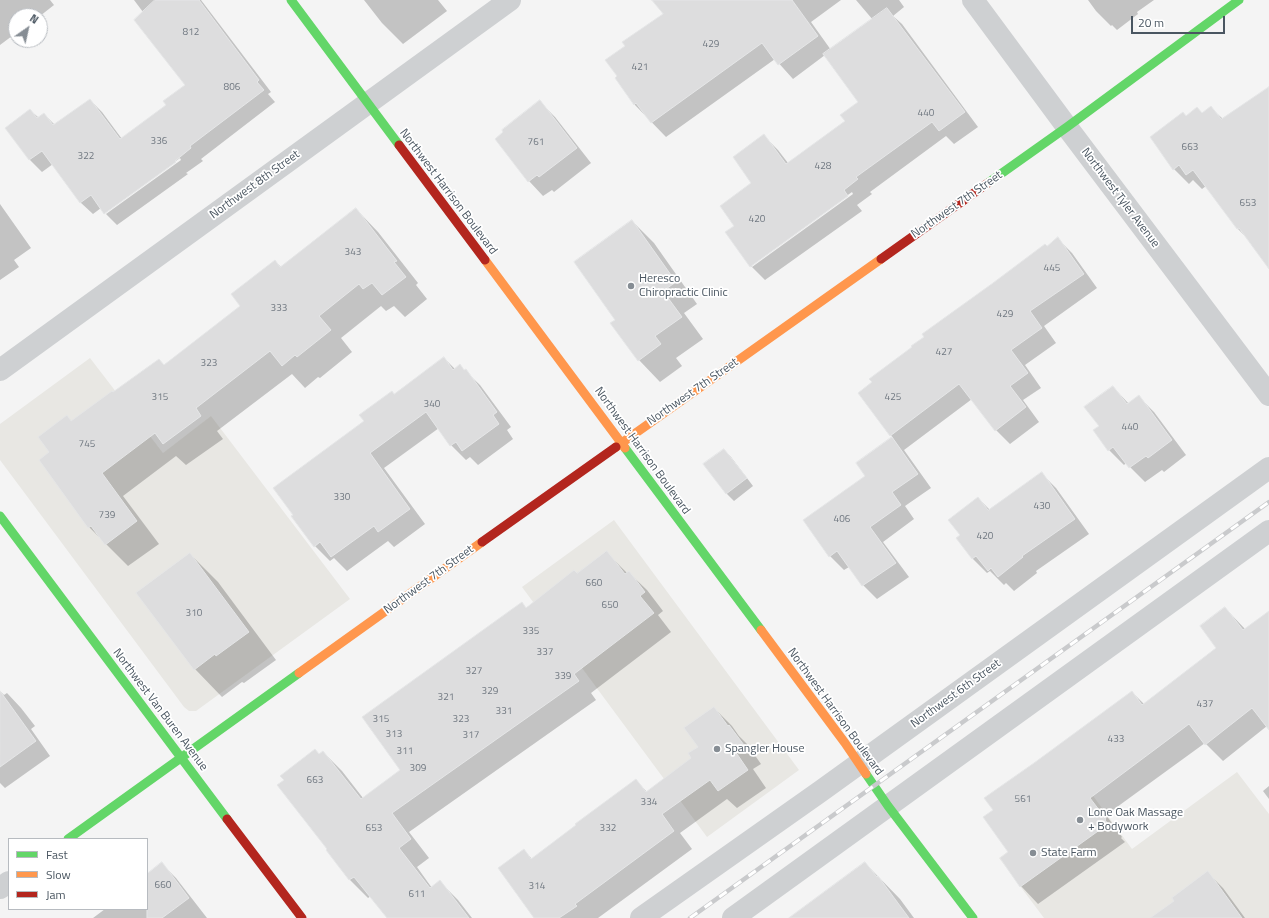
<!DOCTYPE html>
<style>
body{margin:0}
#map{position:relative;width:1269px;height:918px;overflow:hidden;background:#f4f4f4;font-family:"Titillium Web",sans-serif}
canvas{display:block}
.legend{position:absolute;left:8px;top:838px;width:140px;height:72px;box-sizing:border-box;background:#fff;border:1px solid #b7bbc0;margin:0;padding:5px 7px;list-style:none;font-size:12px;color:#4a5661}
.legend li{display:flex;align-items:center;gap:8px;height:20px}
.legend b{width:20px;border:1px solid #b7bbc0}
.north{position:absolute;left:8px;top:8px;width:40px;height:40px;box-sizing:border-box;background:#fff;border:1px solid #b7bbc0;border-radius:50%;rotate:34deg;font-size:11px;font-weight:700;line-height:16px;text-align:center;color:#4a5661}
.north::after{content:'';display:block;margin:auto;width:14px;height:18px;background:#868d94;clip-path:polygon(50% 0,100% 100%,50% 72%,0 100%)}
.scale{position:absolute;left:1131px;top:16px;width:94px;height:18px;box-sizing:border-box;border:2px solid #4a5661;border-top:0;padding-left:5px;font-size:12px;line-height:14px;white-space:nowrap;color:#4a5661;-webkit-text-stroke:3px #fff;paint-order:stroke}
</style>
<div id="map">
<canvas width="1269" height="918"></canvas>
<ul class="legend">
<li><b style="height:5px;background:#63d668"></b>Fast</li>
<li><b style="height:5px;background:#ff974d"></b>Slow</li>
<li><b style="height:5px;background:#b3261e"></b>Jam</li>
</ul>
<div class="north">N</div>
<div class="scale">20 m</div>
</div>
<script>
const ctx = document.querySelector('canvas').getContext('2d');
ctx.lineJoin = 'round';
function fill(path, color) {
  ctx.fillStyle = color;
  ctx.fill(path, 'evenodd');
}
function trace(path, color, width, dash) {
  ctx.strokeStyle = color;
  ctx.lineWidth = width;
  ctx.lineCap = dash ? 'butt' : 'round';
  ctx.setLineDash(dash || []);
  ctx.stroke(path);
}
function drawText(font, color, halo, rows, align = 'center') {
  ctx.font = font + ' "Titillium Web",sans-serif';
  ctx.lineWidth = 3.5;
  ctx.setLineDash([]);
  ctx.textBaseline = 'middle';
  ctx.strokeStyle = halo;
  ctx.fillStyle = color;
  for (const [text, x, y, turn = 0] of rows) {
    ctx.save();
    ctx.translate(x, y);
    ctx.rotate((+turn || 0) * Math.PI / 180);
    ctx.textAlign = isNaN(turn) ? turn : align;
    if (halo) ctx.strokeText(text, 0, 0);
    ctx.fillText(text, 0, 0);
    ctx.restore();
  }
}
fill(new Path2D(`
 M90,358L163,453L211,416L350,599L196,711H189L184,707L0,460V424Z
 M614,520L799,770L707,837L522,587Z
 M1237,772L1269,814V918H1044L999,858L1091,793L1132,849Z`), '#e8e7e3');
fill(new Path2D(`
 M0,0H50L54,5L40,16H16V33L0,45Z
 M134,0H201L271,92L268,94L275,102L201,159L203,161L186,173L188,174L117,225L106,214L181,160L180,158L105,212V214L101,208L93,214L80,202L53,164L42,172L30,160L7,128L30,110L39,118L44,114L55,125L90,100L102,112L122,139L167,105L186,85L143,12Z
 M364,0H438L447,11L403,44L382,23Z
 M672,0H841L811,22L831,50L873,20L856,0H899L904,7L893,16L902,24L978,127L954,144L946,136L870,192L872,194L857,205L862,211L765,280L751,266L735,226L753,183L764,136L778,150L788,163L846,122L860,102L825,55L793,79L775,59L666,137L634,104L618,77L626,46L664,14ZM852,192L853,194L752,267V264Z
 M1088,0H1154L1137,12L1138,14L1117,30L1112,25L1111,26L1096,11Z
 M1269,88V267L1250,241L1238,229L1206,186L1202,189L1193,180L1189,184L1174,169L1186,117L1197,108L1203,114L1211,108L1223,119Z
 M540,102L555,117L591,163L554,192L552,190L543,196L529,181Z
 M0,204L31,248L14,260L19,267L0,280Z
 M356,209L378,232L418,283L416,285L427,299L405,317L394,306L386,311L381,306L341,338L352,352L320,378L318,377L305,388L292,374L217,431L223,439L186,465L176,456L123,496L159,544L128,566L89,527L51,453L67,416L72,422L113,394L164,365L242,306L275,261L281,267Z
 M632,221L654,243L697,304L684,313L703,339L676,358L682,366L660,382L639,360L612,323L617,320Z
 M1058,239L1072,253L1097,288L1044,326L1056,343L1025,365L1041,388L1023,400L1039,422L1010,444L996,430L972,399L904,450L931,488L905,506L914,519L883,542L909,577L877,599L863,585L849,567L844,570L830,556L805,520L867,476L857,463L893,438L891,435L1047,247Z
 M444,358L455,369L460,366L480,385L511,427L507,430L513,439L478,465L470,457L466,460L451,445L439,428L384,468L425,524L394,547L388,541L347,571L334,558L330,561L315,546L365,421L394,395Z
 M1113,387L1129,404L1139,397L1154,412L1186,455L1164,472L1162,470L1145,482L1126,463L1124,465L1109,450L1100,426Z
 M724,450L731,457L753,486L734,501L727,494L705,464Z
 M1041,473L1056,488L1089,534L1036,571L1037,573L1014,591L1006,583L1004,585L990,571L987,573L972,558L961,535L978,498L990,510Z
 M606,552L627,573L628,572L647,590L663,611L658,615L671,632L591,693L596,700L409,832L429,858L417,867L432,888L440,882L458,900L472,918H388L371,896L368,898L350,880L328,850L320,755L323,752L342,771L363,798L401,770L522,604L526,608L577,575Z
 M190,554L218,582L276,660L244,683L242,682L222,697L195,669Z
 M1225,608L1246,630L1269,613V729L1267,726L1223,761L1205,743L1106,815L1122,837L1121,838L1125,842L1038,904L1021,886L1001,858L1010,853L994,810L1132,692L1144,704L1218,648Z
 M0,691L4,695L7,693L21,708L35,726L31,729L50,756L5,788L0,783Z
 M714,708L732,726L739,736L747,744L761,764L753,769L766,788L737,808L727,799L680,833L692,849L598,918H536L524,850L532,859L636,780L647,792L693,758L699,747Z
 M1269,786V799L1263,791Z
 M865,863L900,899L914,918H791Z
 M162,864L176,878L207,918H93L105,909H147V875Z
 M1208,873L1223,888L1245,918H1152L1175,901Z`), '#0003');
const building = new Path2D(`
 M155,0H199L259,80L257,82L264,90L190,146L191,148L175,161L176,162L104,214L91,195L80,203L42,151L29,160L5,128L30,109L37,118L44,113L53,125L90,99L120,139L166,105L163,101L185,85L134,20Z
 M652,0H792L818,36L778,65L762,43L651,123L636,103L634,105L615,78L617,76L605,60L625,46L622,42L663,14Z
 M887,8L965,112L939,131L932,122L856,177L858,179L844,190L848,196L750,267L725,232L734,226L720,206L751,183L733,157L764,134L786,164L845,121L840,115L858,102L823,54Z
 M1269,87V269L1239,228L1237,229L1193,170L1186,175L1179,165L1173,170L1150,137L1183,112L1186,116L1197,107L1202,113L1211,106L1221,119Z
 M540,100L577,148L539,177L537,175L528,182L495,139L503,132L502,130Z
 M356,208L397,261L394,262L406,277L382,295L372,283L363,289L359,284L319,316L331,330L297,357L295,355L282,366L270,351L196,408L201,416L163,444L155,433L102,473L137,521L105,545L91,526L88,528L39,460L49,452L38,437L67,415L71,421L112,391L113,392L159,359L164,365L240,306L231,294L275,260L280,267Z
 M632,220L676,282L663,291L682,317L655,336L661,344L638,361L610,323L615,320L574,262Z
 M1058,237L1084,274L1030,311L1042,328L1011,350L1028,373L1010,386L1026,407L995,431L959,384L890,436L858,393L872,382L869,379L912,347L911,346L924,337L922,334L993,283L1045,244L1047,246Z
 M444,357L453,370L460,364L464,370L466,369L497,412L493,415L499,424L462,451L456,442L450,446L426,412L370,453L410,509L378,532L374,526L331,557L320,542L314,547L291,516L293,515L273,488L364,421L359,415L392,391L394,394Z
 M1113,386L1127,404L1139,395L1172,440L1148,458L1146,456L1129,468L1113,447L1108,451L1093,430L1099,426L1084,407Z
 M892,437L918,474L892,492L901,505L870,527L896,563L862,586L837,551L829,557L803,520L865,476L856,463Z
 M724,449L747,478L726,494L703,464Z
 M1042,472L1075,519L1022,556L1023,557L998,577L991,568L988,571L976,556L972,559L956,538L960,535L948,520L978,497L988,510Z
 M607,551L625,574L629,571L645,592L640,596L654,613L574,674L579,681L392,813L411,839L399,848L430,888L440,880L469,918H387L354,877L349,880L326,850L327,849L277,785L284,780L280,776L315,749L319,754L323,751L361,799L400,770L362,717L522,602L526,608L574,570L577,573Z
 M190,553L249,632L216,656L215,654L194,670L136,593Z
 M1225,607L1243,630L1269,611V730L1252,708L1205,745L1189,724L1090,798L1106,819L1105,820L1108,824L1020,887L1000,858L1008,852L983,817L993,810L984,798L1034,763L1132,691L1142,705L1216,648L1200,626Z
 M0,691L36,741L0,767Z
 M714,707L728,726L729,725L744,745L735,751L748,770L718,791L710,780L662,814L674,831L575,904L577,906L559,918H534L498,868L524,849L531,859L576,825L575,824L636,779L646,792L691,758L688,753L698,747L684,728Z
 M162,862L189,898L162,918H147V874Z
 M865,862L877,877L878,876L909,918H789Z
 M1208,871L1242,918H1150L1174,901L1172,898Z`);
fill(building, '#ddddde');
trace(building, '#e5e6e7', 1);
trace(new Path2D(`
 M973,0L1067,127L1269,395
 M0,370L510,0
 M0,888L9,882
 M641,918L821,791L1269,468
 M733,918L1269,531`), '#ced0d2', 22);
trace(new Path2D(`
 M291,0L399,145
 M988,183L1067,127L1239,0
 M625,448L761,630
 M0,516L227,819
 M866,774L888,806L973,918
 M68,839L299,673`), '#63d668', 9);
trace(new Path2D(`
 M485,260L625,448
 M616,447L881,259
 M761,630L845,743L866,774
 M299,673L482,542`), '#ff974d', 9);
trace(new Path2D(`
 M399,145L485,260
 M881,259L988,183
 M482,542L616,447
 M227,819L302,918`), '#b3261e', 9);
const rail = new Path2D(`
 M690,918L1269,502`);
trace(rail, '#c9cacc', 4.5);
trace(rail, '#fff', 3, [9]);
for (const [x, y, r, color] of [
 [631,286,4,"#868d94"],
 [717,749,4,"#868d94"],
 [1080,820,4,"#868d94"],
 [1033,853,4,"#868d94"]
]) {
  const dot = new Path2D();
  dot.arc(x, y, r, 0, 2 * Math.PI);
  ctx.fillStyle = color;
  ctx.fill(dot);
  trace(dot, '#fff', 1.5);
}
drawText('10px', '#707881', null, [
 ["812",191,33],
 ["429",711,45],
 ["421",640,68],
 ["806",232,88],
 ["440",926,114],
 ["336",159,142],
 ["761",536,143],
 ["663",1190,148],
 ["322",86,157],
 ["428",823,167],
 ["653",1248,204],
 ["420",757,220],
 ["343",353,253],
 ["445",1052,269],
 ["333",279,309],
 ["429",1005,315],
 ["427",944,353],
 ["323",209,364],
 ["315",160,398],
 ["425",893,398],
 ["340",432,405],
 ["440",1130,428],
 ["745",87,445],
 ["330",342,498],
 ["430",1042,507],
 ["739",107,516],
 ["406",842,520],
 ["420",985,537],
 ["660",594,584],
 ["650",610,606],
 ["310",194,614],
 ["335",531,632],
 ["337",545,653],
 ["327",474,672],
 ["339",563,677],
 ["329",490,692],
 ["321",446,698],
 ["437",1205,705],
 ["331",504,712],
 ["315",381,720],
 ["323",461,720],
 ["313",394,735],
 ["317",471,736],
 ["433",1116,740],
 ["311",405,752],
 ["309",418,769],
 ["663",315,781],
 ["561",1023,800],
 ["334",649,803],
 ["653",374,829],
 ["332",608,829],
 ["660",163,886],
 ["314",537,887],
 ["611",417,895]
]);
drawText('12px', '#4a5661', '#fff', [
 ["Northwest 8th Street",255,185,-36],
 ["Northwest Harrison Boulevard",448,192,53],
 ["Northwest Tyler Avenue",1120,198,53],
 ["Northwest 7th Street",957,205,-35],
 ["Northwest 7th Street",693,392,-35],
 ["Northwest Harrison Boulevard",642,451,54],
 ["Northwest 7th Street",429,580,-36],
 ["Northwest 6th Street",956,694,-36],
 ["Northwest Van Buren Avenue",160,710,53],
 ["Northwest Harrison Boulevard",835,712,54]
]);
drawText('12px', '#4a5661', '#fff', [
 ["Heresco",639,279],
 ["Chiropractic Clinic",639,293],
 ["Spangler House",725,749],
 ["Lone Oak Massage",1088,813],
 ["+ Bodywork",1088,827],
 ["State Farm",1041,853]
], 'left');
</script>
